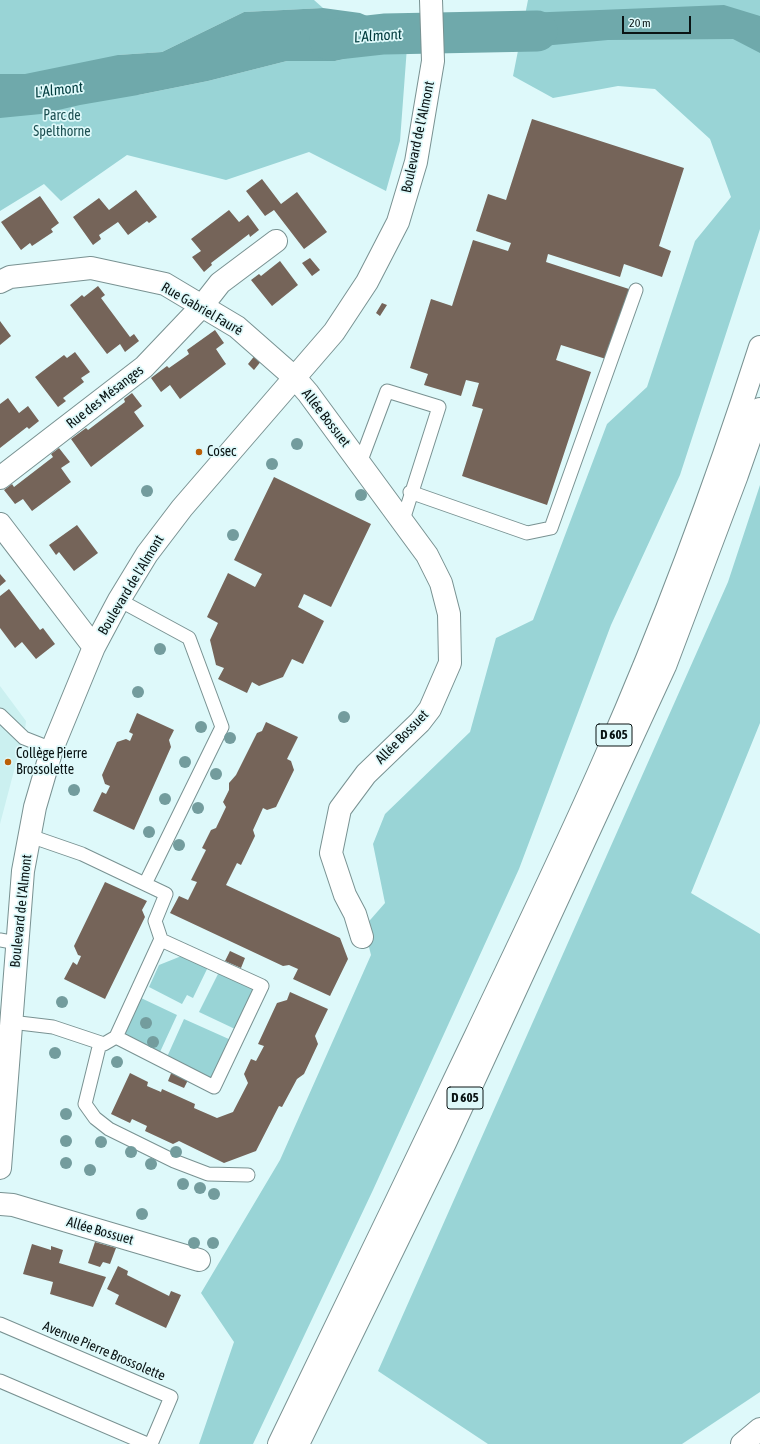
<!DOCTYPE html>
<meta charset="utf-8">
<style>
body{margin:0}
#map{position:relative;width:760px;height:1444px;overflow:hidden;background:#def9fa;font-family:"Asap Condensed",sans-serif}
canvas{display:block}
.scale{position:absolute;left:622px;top:16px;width:69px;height:18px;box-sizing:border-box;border:2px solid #0a1414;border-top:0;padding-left:5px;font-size:12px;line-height:14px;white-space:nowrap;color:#0a1414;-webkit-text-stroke:3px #def9fa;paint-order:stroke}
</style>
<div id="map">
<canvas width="760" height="1444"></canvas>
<div class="scale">20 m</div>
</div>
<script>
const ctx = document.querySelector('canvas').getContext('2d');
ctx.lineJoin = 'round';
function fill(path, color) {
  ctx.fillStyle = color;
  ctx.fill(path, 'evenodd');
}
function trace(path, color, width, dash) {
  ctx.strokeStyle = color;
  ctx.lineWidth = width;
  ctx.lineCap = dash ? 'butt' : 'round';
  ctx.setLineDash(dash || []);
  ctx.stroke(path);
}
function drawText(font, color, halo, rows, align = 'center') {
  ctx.font = font + ' "Asap Condensed",sans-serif';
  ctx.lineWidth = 3.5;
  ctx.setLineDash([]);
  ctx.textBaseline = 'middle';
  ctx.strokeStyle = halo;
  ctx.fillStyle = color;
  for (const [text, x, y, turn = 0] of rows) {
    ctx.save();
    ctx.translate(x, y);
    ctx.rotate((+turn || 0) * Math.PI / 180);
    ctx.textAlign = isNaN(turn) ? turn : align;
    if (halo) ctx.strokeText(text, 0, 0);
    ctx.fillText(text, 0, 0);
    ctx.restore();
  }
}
fill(new Path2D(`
 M0,686L26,721L24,738L20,748L0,824Z`), '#cbf0f0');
fill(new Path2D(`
 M0,0H314L323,8L244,12L162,52L118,55L138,95L208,81L287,61H335L385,49L407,47L400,141L386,191L309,152L226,180L127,155L61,201L44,184L0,211Z
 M528,0H760V229L680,475L611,625L519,869L373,1190L253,1444H199L234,1342L201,1293L280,1160L371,955L364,927L385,903L373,844L385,814L470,732L496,638L533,620L607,424L647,387L695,241L731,197L710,139L655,89L618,86L553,98L513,76Z
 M760,485V723L691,893L760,934V1392L682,1444H488L378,1371L728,582Z
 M184,955L208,967L193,998L187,995L182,1004L149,987L159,965Z
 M219,972L255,989L235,1029L199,1012Z
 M141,998L177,1015L160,1052L124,1035Z
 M184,1019L231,1040L213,1079L167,1057Z`), '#99d4d6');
fill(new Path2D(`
 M724,5L760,16V53L733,39L608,40L542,46L503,40L483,41L477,23L500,14Z
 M323,8L360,13L386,24L385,49L335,61H287L208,81L138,95L80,105L41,114L0,118V74H25L118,55L162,52L244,12Z`), '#6fa9ab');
trace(new Path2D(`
 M330,40L384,34L537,31`), '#6fa9ab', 41);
fill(new Path2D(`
 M532,119L684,168L659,246L671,251L662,277L624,264L620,277L548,254L546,262L629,289L606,359L561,345L556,360L591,372L547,505L462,476L483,409L472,406L479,383L466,380L461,396L424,385L428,374L410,368L431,299L452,306L473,240L508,251L511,243L476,231L488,194L506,200Z
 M262,179L281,204L297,192L327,232L304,249L274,210L265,216L246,191Z
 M136,190L157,217L149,223L147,221L128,235L118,222L99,235L101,239L93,245L73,217L99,198L109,210Z
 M40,196L59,223L51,229L53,232L32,246L30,243L21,250L1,222Z
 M229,210L239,222L248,215L259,230L250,237L249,234L211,263L212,265L204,272L192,257L201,251L191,239Z
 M310,258L320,270L312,276L302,263Z
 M280,261L298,285L272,306L251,280L259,274L261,276Z
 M98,286L105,295L101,298L130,337L134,334L139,341L125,352L120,344L107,354L70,305L82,295L84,297Z
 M382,303L387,305L380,316L376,313Z
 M0,321L11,336L0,345Z
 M215,330L224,343L216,349L226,364L180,399L170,385L161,392L151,378L167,366L169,368L189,354L187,350Z
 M75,352L90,372L81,378L84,382L63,398L66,401L58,407L35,377L64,355L67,358Z
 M256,354L262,360L254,370L248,364Z
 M132,393L142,406L134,412L144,426L91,467L71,439L86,428L88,430L125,402L124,399Z
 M8,398L19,413L28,406L39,421L29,429L27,427L0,448V404Z
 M59,448L70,462L61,468L71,482L32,511L23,499L15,504L4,490L12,484L14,487L53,457L51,454Z
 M274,477L371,524L331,607L304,594L298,607L324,621L303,664L292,659L283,677L259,686L252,682L247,693L218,679L224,668L216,665L210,640L218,623L207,617L228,573L255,587L262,574L234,560Z
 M77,525L98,553L74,571L59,552L56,555L49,545Z
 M0,574L6,581L0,586Z
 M9,589L40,630L43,628L55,644L36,659L22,642L15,648L0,628V596Z
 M137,713L174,730L169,740L171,747L134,830L93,811L102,792L106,794L110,786L105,784L102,775L117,742L126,739L130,741L133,734L129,732Z
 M266,722L298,737L287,759L291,761L294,770L276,807L267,810L263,808L253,830L255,836L241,865L237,863L226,885L340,938L348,959L330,996L293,979L298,969L289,965L283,966L170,913L179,896L188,900L197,882L191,880L206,850L202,848L211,830L216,828L226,807L223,802L229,790V783L236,775L257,733L262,731Z
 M105,882L147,901L142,910L145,917L105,999L64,979L73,962L77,965L81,956L78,955L74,946Z
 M230,951L245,958L241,968L225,961Z
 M290,992L328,1009L315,1036L318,1044L304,1074L297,1079L282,1107L279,1106L256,1151L224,1163L179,1141L173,1144L145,1131L147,1126L132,1119L130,1123L111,1114L130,1073L148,1082L147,1086L161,1092L162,1089L195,1104L194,1108L217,1118L233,1112L248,1083L244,1074L251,1059L256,1061L264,1046L258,1044L277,1003L287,1000Z
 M172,1071L189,1078L184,1088L168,1081Z
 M95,1242L116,1248L110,1264L103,1262L100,1267L88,1263Z
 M32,1244L51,1250V1246L63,1250L59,1263L106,1277L93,1307L50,1294L53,1282L23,1274Z
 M118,1266L128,1271L127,1275L169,1296L171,1291L181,1295L166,1328L115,1304L119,1295L107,1289Z`), '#756459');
const service = new Path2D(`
 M360,463L387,391L439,407L403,520
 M410,492L527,533L551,528L636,290
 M119,600L189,638L222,727L145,884
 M0,715L24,738L52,749
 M0,940L17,943
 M11,1022L53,1027L104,1044L116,1037L161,939L155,921L166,894L82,854L30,836
 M116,1037L214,1087L262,986L161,940
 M100,1043L85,1104L95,1118L109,1129L174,1161L208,1174L248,1175
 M0,1324L171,1397L151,1444
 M0,1381L147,1444`);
const minor = new Path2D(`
 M0,282L10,277L91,268L165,284L237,327L295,378L308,393L427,555L441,583L449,614L450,663L430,709L420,722L366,774L340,809L331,853L345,895L355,914L362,937
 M0,478L144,367L202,306L220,283L276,241
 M0,524L94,647
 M0,1168L23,871L35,807L52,749L94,647L119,600L147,554L182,508L334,332L367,282L398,222L416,162L433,61L431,0
 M0,1204L13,1205L199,1260
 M742,1444L760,1429`);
const primary = new Path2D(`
 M279,1444C345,1308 410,1173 475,1037C519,944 564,852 605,758C664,624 715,487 760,347
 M298,1444L445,1143L665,666L737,475L760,409`);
trace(service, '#799292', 15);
trace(minor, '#799292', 24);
trace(primary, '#799292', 24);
trace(service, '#fff', 13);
trace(minor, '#fff', 22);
trace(primary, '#fff', 22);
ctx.fillStyle = '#739c9d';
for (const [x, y] of [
 [297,444],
 [272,464],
 [147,491],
 [361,495],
 [233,535],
 [160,649],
 [138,692],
 [344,717],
 [201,727],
 [230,738],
 [185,762],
 [216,774],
 [74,790],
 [165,799],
 [198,808],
 [149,832],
 [179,845],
 [62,1002],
 [146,1023],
 [153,1042],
 [55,1053],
 [117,1062],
 [66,1114],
 [66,1141],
 [101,1142],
 [131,1152],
 [176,1152],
 [66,1163],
 [151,1164],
 [90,1170],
 [183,1184],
 [200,1188],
 [214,1194],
 [142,1214],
 [194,1243],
 [213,1243]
]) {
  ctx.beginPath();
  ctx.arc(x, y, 6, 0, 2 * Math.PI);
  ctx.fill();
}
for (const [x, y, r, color] of [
 [199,452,4,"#bb5f07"],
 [8,762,4,"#bb5f07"]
]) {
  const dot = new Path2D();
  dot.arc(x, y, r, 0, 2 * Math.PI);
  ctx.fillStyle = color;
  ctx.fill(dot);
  trace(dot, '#def9fa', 1.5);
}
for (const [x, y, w] of [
 [614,735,36],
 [465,1098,36]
]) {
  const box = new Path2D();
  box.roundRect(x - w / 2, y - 11, w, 22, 3);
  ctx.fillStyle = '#def9fa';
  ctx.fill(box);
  trace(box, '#0a1414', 1);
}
drawText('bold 13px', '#0a1414', null, [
 ["D 605",614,735],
 ["D 605",465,1098]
]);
drawText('14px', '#1c4f51', '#def9fa', [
 ["Parc de",62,116],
 ["Spelthorne",62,132]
]);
drawText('14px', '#0a1414', '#def9fa', [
 ["Boulevard de l'Almont",418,137,-78],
 ["Rue Gabriel Fauré",202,309,30],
 ["Rue des Mésanges",105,397,-38],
 ["Allée Bossuet",326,418,52],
 ["Boulevard de l'Almont",131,585,-59],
 ["Allée Bossuet",402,737,-46],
 ["Boulevard de l'Almont",21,911,-84],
 ["Allée Bossuet",100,1231,16],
 ["Avenue Pierre Brossolette",104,1351,23]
]);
drawText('14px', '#0a1414', '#def9fa', [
 ["Cosec",207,452],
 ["Collège Pierre",16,754],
 ["Brossolette",16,770]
], 'left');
drawText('italic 15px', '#023c3e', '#def9fa', [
 ["L'Almont",378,36,-4],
 ["L'Almont",59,90,-7]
]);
</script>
